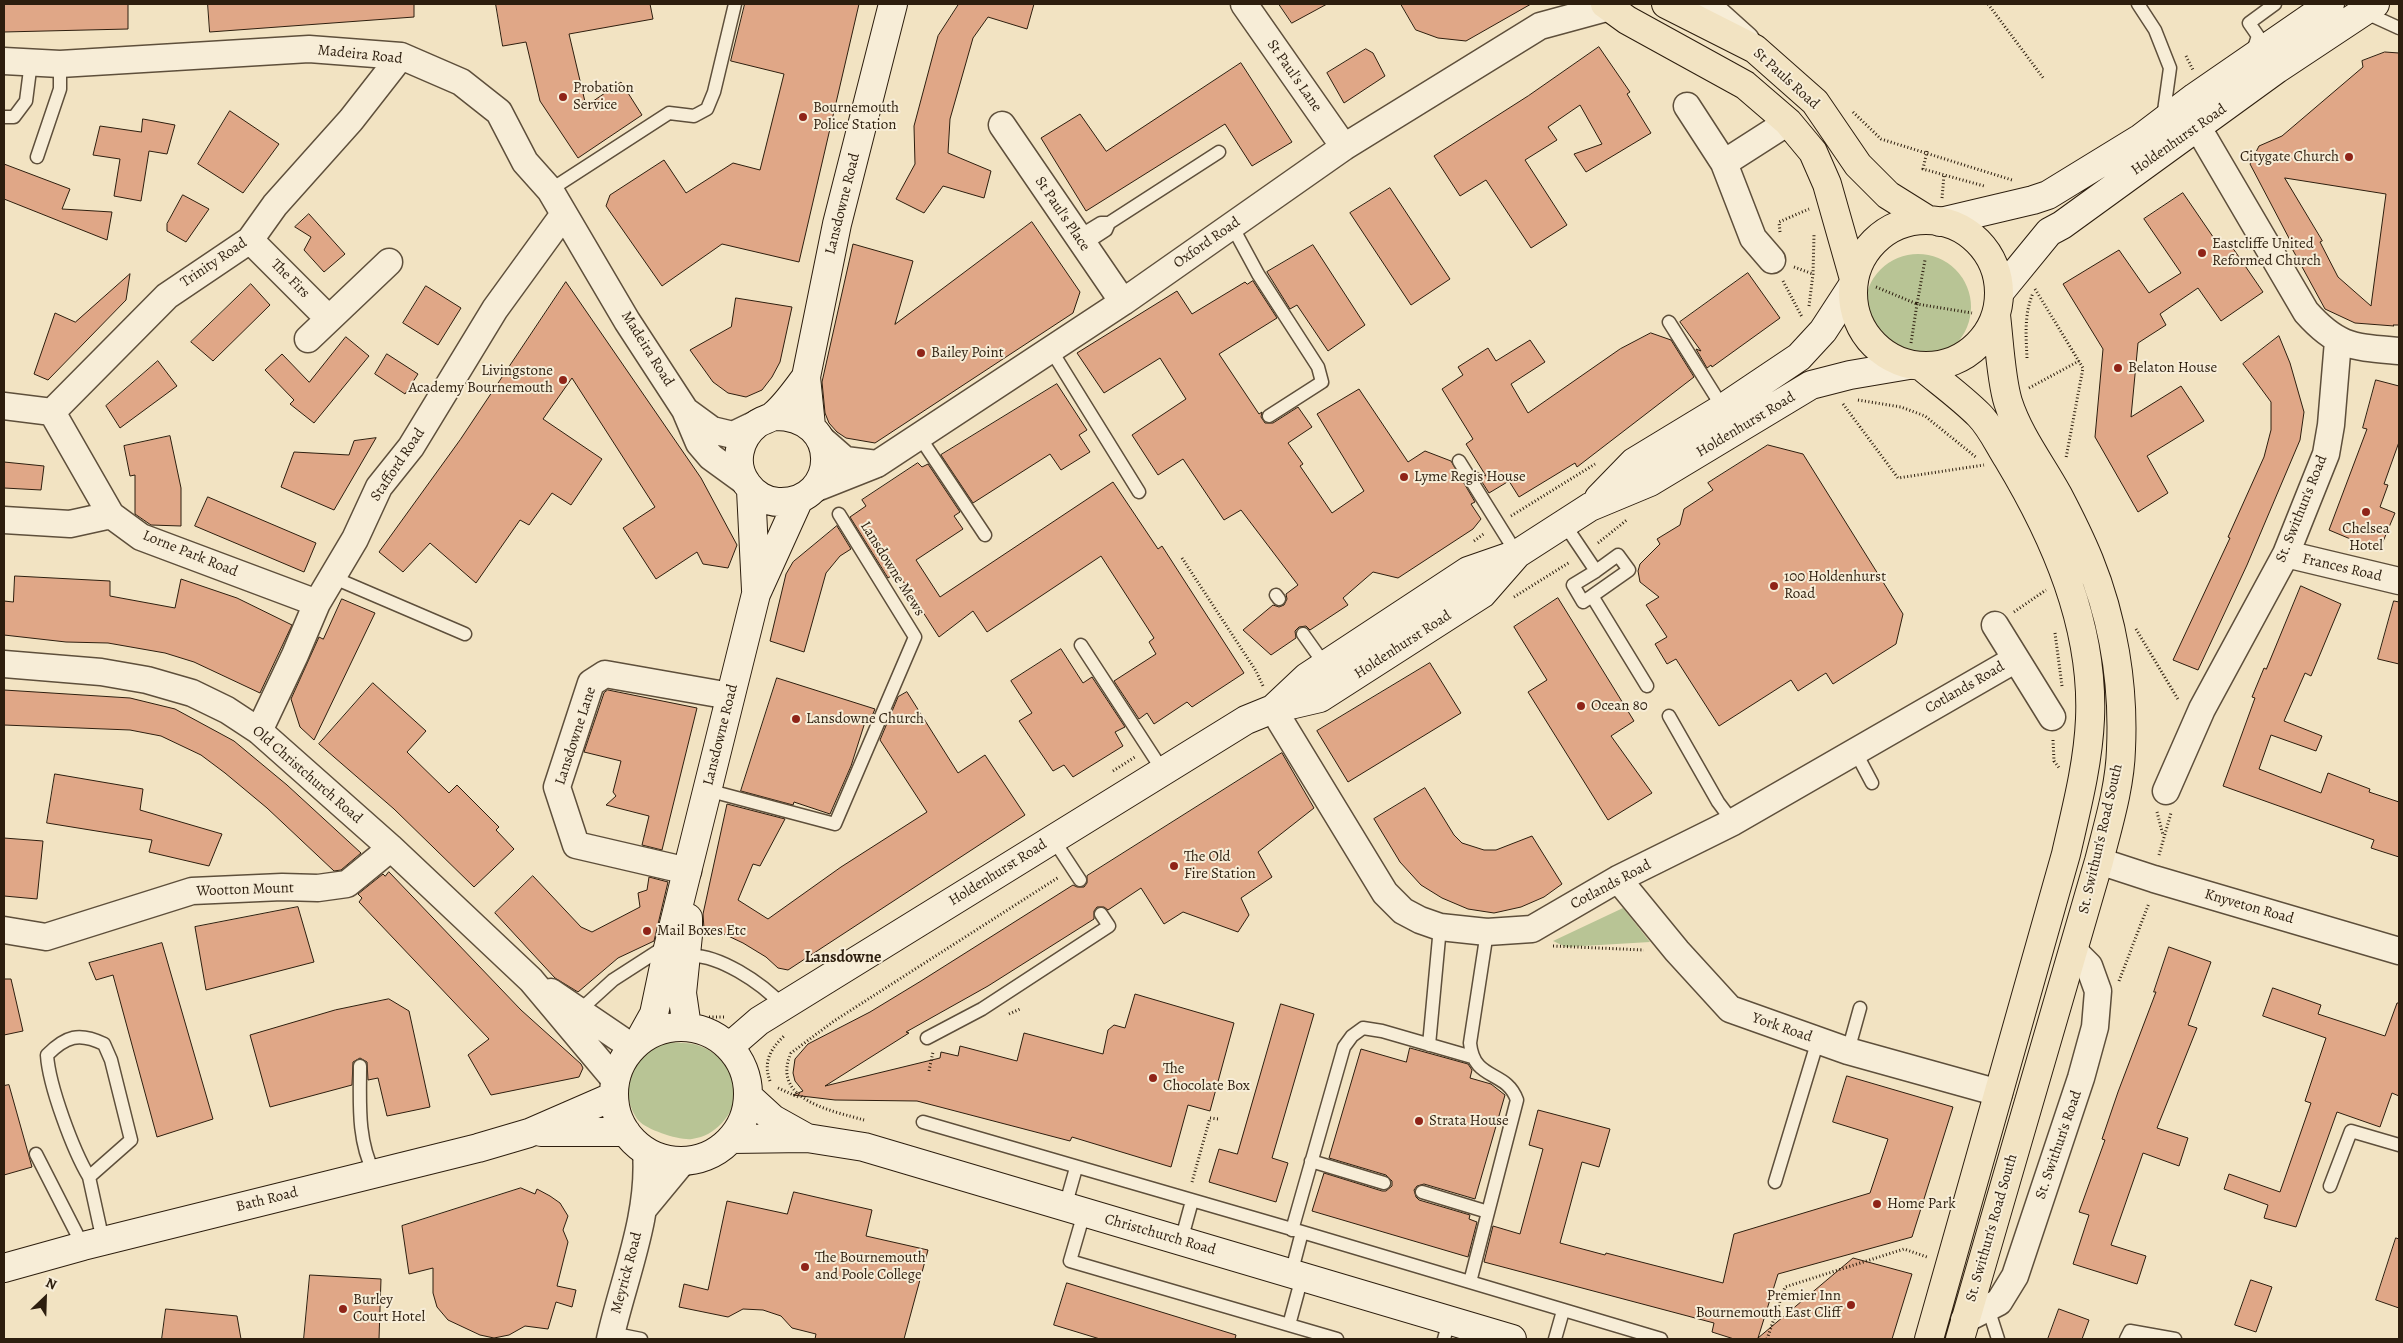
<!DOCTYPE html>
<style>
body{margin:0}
#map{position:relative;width:2403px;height:1343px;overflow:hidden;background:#f2e3c2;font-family:Alegreya,serif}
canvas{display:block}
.frame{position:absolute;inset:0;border:5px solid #2d1e0e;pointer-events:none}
.north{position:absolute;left:20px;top:1273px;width:50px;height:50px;-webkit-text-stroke:4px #f7edd7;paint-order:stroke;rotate:24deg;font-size:14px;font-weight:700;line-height:20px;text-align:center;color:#2d1e0e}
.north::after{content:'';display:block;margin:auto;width:18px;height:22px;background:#2d1e0e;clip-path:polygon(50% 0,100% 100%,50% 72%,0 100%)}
</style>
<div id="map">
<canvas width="2403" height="1343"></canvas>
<div class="frame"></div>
<div class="north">N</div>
</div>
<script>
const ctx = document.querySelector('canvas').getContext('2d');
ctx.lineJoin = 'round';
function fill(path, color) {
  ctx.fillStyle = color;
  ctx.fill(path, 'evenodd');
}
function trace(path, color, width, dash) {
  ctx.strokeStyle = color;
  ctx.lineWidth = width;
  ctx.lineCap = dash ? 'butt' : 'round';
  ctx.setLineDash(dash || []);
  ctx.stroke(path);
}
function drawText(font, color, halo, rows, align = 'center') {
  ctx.font = font + ' Alegreya,serif';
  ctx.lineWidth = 4;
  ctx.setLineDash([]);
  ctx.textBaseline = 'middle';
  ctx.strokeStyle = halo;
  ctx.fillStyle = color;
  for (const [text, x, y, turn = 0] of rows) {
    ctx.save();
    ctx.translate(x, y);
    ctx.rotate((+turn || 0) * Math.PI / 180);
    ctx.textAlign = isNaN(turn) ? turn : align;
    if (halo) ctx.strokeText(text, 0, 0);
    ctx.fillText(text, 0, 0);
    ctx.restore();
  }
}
fill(new Path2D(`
 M1865 307a53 53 0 1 1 106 0a53 53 0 1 1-106 0Z
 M1623,908L1650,942L1566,947L1553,941Z
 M666,1042C677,1043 690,1042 700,1046C732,1058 747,1097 722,1123C713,1132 705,1137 692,1139C681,1141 647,1130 639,1121C634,1116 631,1107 629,1101C624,1072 641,1053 666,1042Z`), '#b8c495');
const building = new Path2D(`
 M4,4H128V29L4,32Z
 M208,4H414V17L210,32Z
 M496,4H650L653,19L569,34L586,106L621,82L642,115L578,158L540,101L526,42L503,46Z
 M745,4H859L799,262L722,244L662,286L606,206L610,195L664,160L686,193L733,163L760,170L784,74L731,61Z
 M959,4H1034L1027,29L988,17L973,38L950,119L948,153L991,171L984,198L943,186L924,213L896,199L915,164L914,126L938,36Z
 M1279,4H1327L1292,23Z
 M1401,4H1531L1466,41L1438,38L1416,30Z
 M1599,47L1630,92L1627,94L1651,133L1586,172L1574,154L1602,144L1580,105L1548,127L1557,140L1525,160L1567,225L1531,248L1486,180L1460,196L1434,156L1528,96Z
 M1366,49L1373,53L1385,76L1344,103L1327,73Z
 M2385,52L2399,53V325H2393L2394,326L2355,323L2325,309L2289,243L2291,242L2250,164L2259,146L2282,136L2363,67L2362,61ZM2285,178L2386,194L2371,306L2338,277L2320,242L2322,241Z
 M1241,63L1292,142L1252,166L1225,124L1086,211L1041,138L1080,114L1106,151Z
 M230,111L279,144L243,193L198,164Z
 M143,119L175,125L167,154L149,151L141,201L114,196L120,159L93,155L100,126L141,132Z
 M4,164L70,189L62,209L112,212L107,240L4,199Z
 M1390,188L1450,279L1411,305L1350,213Z
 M2183,193L2220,247L2228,241L2263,292L2221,321L2198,288L2160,314L2166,325L2138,343L2131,417L2181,386L2204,421L2147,456L2168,493L2138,512L2095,437L2103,349L2063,284L2119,250L2149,293L2181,273L2144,219Z
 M183,195L209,209L186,242L167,231V224Z
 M309,214L345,254L324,272L304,250L311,237L295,227Z
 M1032,222L1080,292L1073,313L875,443L846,438L837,432L829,423L825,413L822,382L853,244L913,261L895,324Z
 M1313,245L1365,325L1328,351L1297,305L1290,309L1267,272Z
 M1748,273L1780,318L1712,367L1711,365L1707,368L1696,349L1701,351L1680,322Z
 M130,274L126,300L48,380L34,374L55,313L75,322Z
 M1253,281L1277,318L1219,354L1259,414L1262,412L1261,417L1265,423H1273L1298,407L1312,427L1288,443L1303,464L1300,466L1332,513L1364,491L1317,414L1359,389L1408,462L1425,451L1451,461L1475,502L1471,504L1481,519L1473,529L1398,578L1373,572L1343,598L1348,605L1310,630L1306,626L1299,627L1295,631L1296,638L1271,655L1243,630L1273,605L1279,607L1284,605L1287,599L1286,594L1298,585L1241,510L1224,520L1183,459L1158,475L1132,435L1186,399L1160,358L1104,393L1077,353L1177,291L1192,314L1245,282L1247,284Z
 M566,282L701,478L737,545L728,568L703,564L697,552L656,579L623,528L655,507L572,378L543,419L602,459L571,505L552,493L529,525L520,520L476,583L430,543L403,572L379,552L460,440Z
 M251,284L270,305L213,361L191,342Z
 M426,286L461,308L438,345L403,323Z
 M736,298L792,307L780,362L772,377L762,390L746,397L728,393L713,382L690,350L731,327Z
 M1651,333L1671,340L1694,377L1577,467L1575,463L1519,497L1509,481L1489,493L1475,471L1486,476L1466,444L1473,439L1442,389L1463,375L1458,367L1488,348L1496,361L1530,340L1545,362L1511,384L1528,413L1620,349Z
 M2279,336L2290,363L2304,412L2300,440L2247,565L2198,670L2173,660L2230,538L2228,537L2264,457L2271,430V402L2243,364Z
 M346,337L369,356L314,423L290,404L294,400L265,370L282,354L309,382Z
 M387,354L418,374L405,394L375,374Z
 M158,361L177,386L120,428L106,406Z
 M2376,380L2399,386V442L2384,484L2388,485L2380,507L2395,513L2379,551L2329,530L2367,429L2363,428Z
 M1057,384L1087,430L1079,435L1090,452L1061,470L1050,454L973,503L941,455Z
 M170,436L181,488V526L151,525L135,514V475L130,476L124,446Z
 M376,438L334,510L281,487L294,452L349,455L354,441Z
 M1768,445L1803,454L1903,614L1896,644L1833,684L1826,673L1798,691L1791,680L1719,726L1676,659L1667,664L1655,644L1667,637L1646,605L1659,597L1640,582L1638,571L1640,564L1660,544L1657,539L1680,525L1684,509L1713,490L1708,483Z
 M4,462L44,466L41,490L4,488Z
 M918,463L922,467L928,464L960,512L954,516L963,529L916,560L940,597L1113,482L1158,549L1162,546L1244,673L1192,707L1187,702L1154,724L1147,713L1139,719L1114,681L1156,654L1149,642L1154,638L1101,556L987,632L973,611L939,637L897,572L888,578L850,517L866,506L862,500Z
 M208,497L316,543L304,572L195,526Z
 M837,526L851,549L840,556L826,573L804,652L770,641L786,574L793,562Z
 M15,576L110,581V596L175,608L181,579L237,598L292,625L260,693L194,662L165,653L108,643L66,642L4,635V601L13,602Z
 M2301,586L2341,604L2311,676L2305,673L2284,721L2322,736L2316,751L2271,735L2259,769L2321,793L2328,773L2370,789L2369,792L2399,802V857L2371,848L2374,840L2223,786L2255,698L2252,697L2264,668L2266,669Z
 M1558,598L1634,721L1611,736L1652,793L1608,820L1528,692L1547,680L1514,627Z
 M342,599L375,613L314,740L300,727L291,699L319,637L323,639Z
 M2394,601L2399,602V664L2378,659Z
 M1061,649L1083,683L1092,677L1125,727L1115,732L1123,746L1073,777L1064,765L1053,771L1019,721L1032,713L1011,681Z
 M1430,663L1461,713L1348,782L1317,731Z
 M777,678L875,709L869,723L866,719L851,766L830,814L794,802L793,805L741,791Z
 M373,683L426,731L407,752L449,793L457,785L499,827L496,830L514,849L474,887L394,809L319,744Z
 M4,690L130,698L175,709L234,741L287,785L361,853L341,870L334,871L267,808L225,773L201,755L161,736L130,730L4,725Z
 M608,690L697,708L662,850L642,845L649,816L606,805L616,796L613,792L621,761L584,752L604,693Z
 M907,692L958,773L985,755L1025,815L788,970L778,968L766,957L743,943L724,934L704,929L703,914L727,804L785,819L760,866L753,864L738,900L768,919L841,867L927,812L880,740L898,697Z
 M1282,753L1314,808L1258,852L1272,877L1241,898L1249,915L1238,932L1183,912L1164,924L1141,888L1108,910L1104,907H1097L1094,911V919L988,986L906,1032L909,1033L825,1086L940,1058L941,1052L958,1056L960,1046L1017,1061L1024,1033L1103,1054L1108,1030L1114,1025L1125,1028L1135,994L1234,1023L1210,1111L1188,1105L1171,1167L1072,1137L1070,1141L917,1101L835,1100L793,1095L803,1091L795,1081L793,1073L795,1059L808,1044L870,1012L921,981L1073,885L1077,887H1084L1087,883V876Z
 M55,774L143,789L140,810L222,834L209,866L149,852L152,840L47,823Z
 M1425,788L1454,835L1462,843L1484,850H1496L1532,836L1562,884L1544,897L1521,907L1494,913L1468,909L1442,898L1421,885L1400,862L1374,819Z
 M4,838L43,841L37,899L4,896Z
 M389,872L521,1010L581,1064L583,1068L579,1077L491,1095L468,1055L489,1039L359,902L362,898L358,894L383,874L385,876Z
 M533,876L581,927L592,932L640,907L638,893L647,890L649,877L668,882L654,941L618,958L578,992L555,978L495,913Z
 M298,907L314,962L206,990L195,927Z
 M162,943L213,1119L157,1137L113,975L96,980L89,963Z
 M2169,947L2211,962L2188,1025L2197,1028L2157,1128L2188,1138L2179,1166L2143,1153L2111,1245L2146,1256L2137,1284L2073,1264L2089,1215L2079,1212L2105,1140L2102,1139L2118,1092L2156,992H2154Z
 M4,979H11L23,1031L4,1035Z
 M2273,988L2321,1005L2318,1014L2385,1036L2397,1003H2399V1096L2392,1093L2380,1127L2337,1112L2296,1227L2264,1218L2268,1205L2224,1189L2229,1174L2280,1192L2311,1103L2305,1101L2326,1038L2263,1016Z
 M389,999L409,1011L430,1107L387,1116L378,1078L368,1080L367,1062L360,1058L353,1062L352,1085L270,1107L250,1035L335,1010Z
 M1281,1004L1314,1014L1272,1158L1288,1163L1276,1202L1209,1182L1219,1149L1237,1154Z
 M1410,1048L1468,1064L1472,1070L1470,1078L1491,1084L1505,1095L1475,1199L1424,1184L1417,1186L1414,1190L1416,1197L1419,1200L1470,1215L1469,1219L1477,1222L1468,1257L1312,1211L1324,1173L1382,1191H1386L1392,1186V1181L1386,1175L1329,1158L1361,1049L1406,1062Z
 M1847,1076L1953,1107L1912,1237L1778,1274L1758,1338L1853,1258L1912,1274L1892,1339H1734L1712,1332L1714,1323L1484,1262L1493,1226L1520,1234L1543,1149L1529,1145L1538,1110L1610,1129L1599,1167L1582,1162L1560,1243L1605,1255L1606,1253L1723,1283L1734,1234L1870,1193L1888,1139L1833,1122Z
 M9,1085L32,1167L4,1175V1086Z
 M521,1188L535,1194L537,1189L550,1196L560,1203L568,1216L563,1230L568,1242L557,1286L576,1290L572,1307L556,1302L548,1329L525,1326L509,1335L494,1338L480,1335L448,1320L437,1307L433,1293V1268L409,1274L402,1226Z
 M794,1192L872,1210L866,1236L928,1250L904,1339H815L816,1334L792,1328L781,1316L763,1310L743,1309L728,1317L679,1307L684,1284L708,1290L727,1201L787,1214Z
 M2396,1238L2399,1239V1308L2376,1300Z
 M310,1275L381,1279L379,1339H304Z
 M2251,1280L2272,1287L2256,1332L2235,1325Z
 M1067,1283L1236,1335L1235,1339H1100L1054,1325Z
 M166,1309L237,1316L241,1339H162Z
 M2059,1309L2089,1320L2082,1339H2048Z`);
fill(building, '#e0a787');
trace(building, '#2d1e0e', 1);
const lane = new Path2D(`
 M2138,4L2155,30L2170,68L2164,111L2159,117
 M2364,12L2399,28
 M2253,51L2258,36L2249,23L2275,4
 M4,117H14L26,101L31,62
 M37,157L60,89V64
 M550,190L669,113L694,116L707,109L714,92L735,4
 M1109,223L1219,152
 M1232,226L1258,274L1318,367L1322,382L1269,416
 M1078,237L1101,223H1109L1106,230L1083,245
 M1669,322L1723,408
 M1051,350L1139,492
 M919,436L985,535
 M1459,461L1517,554
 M1565,525L1596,571L1573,585L1583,602L1592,596L1647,686
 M332,577L465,634
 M1276,595L1279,599
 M1592,596L1629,570L1618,555L1596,571
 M1303,634L1325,665
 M1081,645L1163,771
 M1669,716L1718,802L1733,822
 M1855,751L1872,783
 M707,790L835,824L915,637L839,514
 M1053,839L1080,880
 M686,956C717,952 763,984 783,1006
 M580,1010L613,980L658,951L667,952
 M927,1038L982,1009L1109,926L1101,914
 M1429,1045L1440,927
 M1848,1051L1860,1008
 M360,1066C360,1103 357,1139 374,1173
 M923,1122L1302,1232L1661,1339
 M36,1154L83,1246
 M1311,1161L1384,1183
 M89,1177C73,1150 49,1086 47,1055C66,1036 79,1032 104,1044L111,1060L131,1140L89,1177L103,1241
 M1775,1182L1818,1040
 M2330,1186L2351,1131L2399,1145
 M1422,1192L1488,1212
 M1065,1207L1076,1168
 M1084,1213L1070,1261L1337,1339
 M1292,1230L1344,1047L1352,1036L1363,1028L1382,1031L1472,1057
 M1181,1241L1192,1201
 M1291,1274L1302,1232
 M1470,1282L1517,1100C1506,1069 1474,1082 1470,1043L1487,932
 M1988,1308L1998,1339
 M1289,1325L1302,1277
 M611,1333L641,1339
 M1444,1339L1449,1321
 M1555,1339L1563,1311
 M2126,1339L2130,1331L2175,1339`);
const street = new Path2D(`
 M1244,4L1344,147
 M1706,4L1746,40
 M4,61L60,64L309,49L401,56L461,82L499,112L525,162L550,190L627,321L685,410L699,443L711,457L744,481
 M1687,106L1724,163L1753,238L1772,260
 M1002,125L1123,302
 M2197,126L2306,312C2338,348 2354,347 2399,351
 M1724,163L1788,122
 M250,240L329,319
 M308,339L389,262
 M4,406L52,412L111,515L141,537L317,603
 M686,411L712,430L733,435L760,422
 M52,412L167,296L250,240L275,205L351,120L401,56
 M820,438L845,460L877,464
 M814,489L877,464L1123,302L1344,147L1540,26L1610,7
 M4,520L70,524L111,515
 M2286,554L2399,581
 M1995,625L2052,717
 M4,664L101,672L147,680L192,693L227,710L259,731L391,848L531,980L615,1080
 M1273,709L1385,893L1403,911L1420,920L1440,927L1487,932L1532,929L1618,879L1733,822L2016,659
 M259,731L295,655L317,603L355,539L379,487L411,447L495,309L564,214
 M2166,791L2202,709L2286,554L2326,454L2331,425L2338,341
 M2099,861L2154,879L2399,951
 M688,871L576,845L557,787L591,683L605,674L730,696
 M1618,879L1677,951L1730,1009L1848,1051L1999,1093
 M4,930L46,937L192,891L282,887L318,888L347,884L391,848
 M551,992L632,1047
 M645,1207L683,1161
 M1964,1320L1999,1302L2015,1276L2081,1078L2095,1027L2098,991L2089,966L2074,951
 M610,1339C624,1277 651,1216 646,1151`);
const secondary = new Path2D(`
 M1940,222L2033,200L2048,195L2141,138L2195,97L2330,4
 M1999,293L2049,232L2062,225L2277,69L2375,4
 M773,416C844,414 839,504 779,502C766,502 754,494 747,484C732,464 739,438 757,424C762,420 770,419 774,415C786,405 796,390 806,377
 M811,426L806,377L837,224L893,4
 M751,490L756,590
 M1599,498L1634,462L1723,408L1799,357L1823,331L1853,285
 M1273,709L1307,677L1468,571L1517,554L1590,507L1650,482L1811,385L1850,375L1909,365
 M687,1027L682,993L688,935V918
 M614 1094a67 67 0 1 1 134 0a67 67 0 1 1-134 0Z
 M639,1041L654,1014L667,952L756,594L799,499
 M729,1047L759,1021L1246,720L1273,709L1320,698L1482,594L1517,554
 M749,1097L773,1119L807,1138
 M541,1132H626
 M731,1139L807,1138L864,1147L1512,1339
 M4,1268L83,1246L478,1148L529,1133L614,1096`);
const primary = new Path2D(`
 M1605,4L1627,20L1745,85L1788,122L1813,152L1827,184L1854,279
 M1666,4L1755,49L1815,102L1858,165L1888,195L1928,220
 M1853 293a73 73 0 1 1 146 0a73 73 0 1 1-146 0Z
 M1921,366C1940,382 1961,397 1979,415C1991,427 1999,445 2008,459C2055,537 2094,626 2090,719C2088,765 2076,810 2066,854L1929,1339
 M1960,1339L2099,861C2108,825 2120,787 2121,749C2124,685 2113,619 2089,560C2080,538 2069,516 2058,495C2041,464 2019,436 2008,402C2001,380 1999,340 1996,315`);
trace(lane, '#5e4f3b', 15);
trace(street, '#5e4f3b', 29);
trace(secondary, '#2d1e0e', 30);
trace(primary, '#2d1e0e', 30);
trace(new Path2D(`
 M1988,4L2044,79
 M2186,56L2193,70
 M1853,112L1881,139L2012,180
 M1927,151L1923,169L1984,186
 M1942,198L1944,175
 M1780,232L1779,222L1809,209
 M1794,267L1813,274
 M1783,281L1802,317
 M1876,287L1917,304L1925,260
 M2035,289L2083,368L2066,458
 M1809,306L1813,274L1814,235
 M1911,343L1917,304L1972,313
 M2027,358C2026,336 2024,314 2033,293
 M2029,388L2079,361
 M1858,400L1901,407L1925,416L1977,458
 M1843,404L1898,478L1984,465
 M1511,516L1595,464
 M1474,541L1485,533
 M1598,543L1628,519
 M1182,558L1256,671L1263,686
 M1514,597L1570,562
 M2014,612L2046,590
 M2136,629L2179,701
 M2055,633L2062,686
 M2053,740L2054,761L2060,769
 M1113,771L1135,757
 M2157,812L2163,835
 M2159,855L2171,813
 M1553,946L1644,950
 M2119,981L2149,903
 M1009,1014L1020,1009
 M709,1017H726
 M929,1071L933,1052
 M770,1081C763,1063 770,1049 784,1036
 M778,1088L798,1097
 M864,1120C833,1111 770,1100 791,1053L834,1021L1059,877
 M1192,1182L1210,1118L1219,1119
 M1767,1339L1785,1287L1904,1249L1927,1257`), '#2d1e0e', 3, [1, 2.5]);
trace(lane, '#f7edd7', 12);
trace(street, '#f7edd7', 26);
trace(secondary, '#f7edd7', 28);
trace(primary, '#f2e3c2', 28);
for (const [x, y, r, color] of [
 [563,97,5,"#8f2418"],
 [803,117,5,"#8f2418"],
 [2349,157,5,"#8f2418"],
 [2202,253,5,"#8f2418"],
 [921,353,5,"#8f2418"],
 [2118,368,5,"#8f2418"],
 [563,380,5,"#8f2418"],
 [1404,477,5,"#8f2418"],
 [2366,512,5,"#8f2418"],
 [1774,586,5,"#8f2418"],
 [1581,706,5,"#8f2418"],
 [796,719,5,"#8f2418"],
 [1174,866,5,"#8f2418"],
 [647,931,5,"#8f2418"],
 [1153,1078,5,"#8f2418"],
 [1419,1121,5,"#8f2418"],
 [1877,1204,5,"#8f2418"],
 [805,1267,5,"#8f2418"],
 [1851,1305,5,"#8f2418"],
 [343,1309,5,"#8f2418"]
]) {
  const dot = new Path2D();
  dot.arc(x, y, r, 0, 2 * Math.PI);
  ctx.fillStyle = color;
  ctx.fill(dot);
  trace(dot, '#f7edd7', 2);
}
drawText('15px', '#2d1e0e', '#f7edd7', [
 ["Madeira Road",360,55,6],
 ["St Paul's Lane",1294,76,55],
 ["St Pauls Road",1786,79,42],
 ["Holdenhurst Road",2179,140,-35],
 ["Lansdowne Road",843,204,-76],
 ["St Paul's Place",1062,214,56],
 ["Oxford Road",1207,243,-35],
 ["Trinity Road",214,263,-34],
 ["The Firs",290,279,45],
 ["Madeira Road",647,349,58],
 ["Holdenhurst Road",1746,425,-31],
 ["Stafford Road",398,465,-56],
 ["St. Swithun's Road",2302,509,-68],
 ["Lorne Park Road",190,554,22],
 ["Frances Road",2342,568,13],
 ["Lansdowne Mews",892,569,58],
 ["Holdenhurst Road",1403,645,-33],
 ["Cotlands Road",1965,688,-30],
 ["Lansdowne Road",721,735,-76],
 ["Lansdowne Lane",576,736,-72],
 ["Old Christchurch Road",307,775,41],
 ["St. Swithun's Road South",2101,839,-77],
 ["Holdenhurst Road",998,873,-32],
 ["Cotlands Road",1611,885,-28],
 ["Wootton Mount",245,890,-2],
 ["Knyveton Road",2249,907,16],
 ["York Road",1782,1028,19],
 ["St. Swithun's Road",2059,1145,-71],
 ["Bath Road",267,1200,-14],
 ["St. Swithun's Road South",1992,1228,-74],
 ["Christchurch Road",1160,1235,16],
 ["Meyrick Road",627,1273,-75]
]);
drawText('15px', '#2d1e0e', '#f7edd7', [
 ["Probation",573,88],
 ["Service",573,105],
 ["Bournemouth",813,108],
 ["Police Station",813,125],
 ["Citygate Church",2339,157,"right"],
 ["Eastcliffe United",2212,244],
 ["Reformed Church",2212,261],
 ["Bailey Point",931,353],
 ["Belaton House",2128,368],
 ["Livingstone",553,371,"right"],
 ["Academy Bournemouth",553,388,"right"],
 ["Lyme Regis House",1414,477],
 ["Chelsea",2366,529,"center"],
 ["Hotel",2366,546,"center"],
 ["100 Holdenhurst",1784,577],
 ["Road",1784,594],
 ["Ocean 80",1591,706],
 ["Lansdowne Church",806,719],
 ["The Old",1184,857],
 ["Fire Station",1184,874],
 ["Mail Boxes Etc",657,931],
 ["The",1163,1069],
 ["Chocolate Box",1163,1086],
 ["Strata House",1429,1121],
 ["Home Park",1887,1204],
 ["The Bournemouth",815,1258],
 ["and Poole College",815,1275],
 ["Premier Inn",1841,1296,"right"],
 ["Bournemouth East Cliff",1841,1313,"right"],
 ["Burley",353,1300],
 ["Court Hotel",353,1317]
], 'left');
drawText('bold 16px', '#2d1e0e', '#f7edd7', [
 ["Lansdowne",843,958]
]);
</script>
